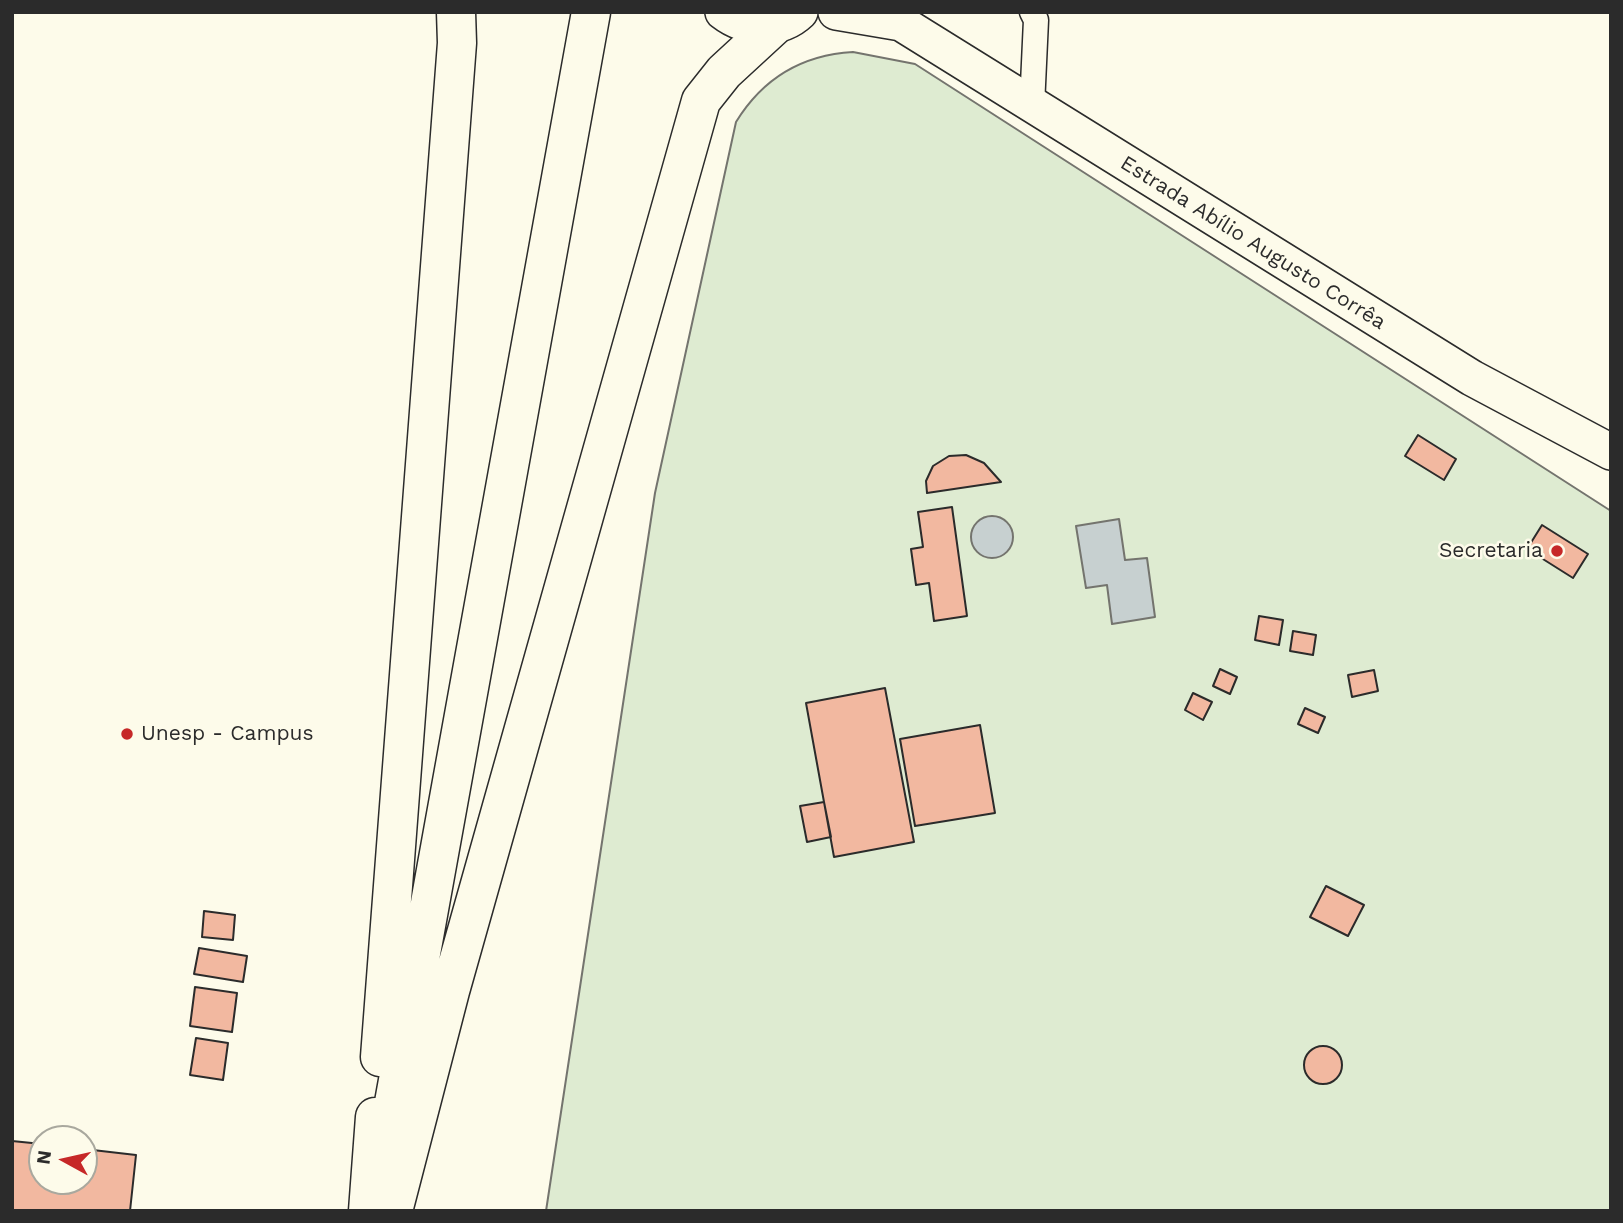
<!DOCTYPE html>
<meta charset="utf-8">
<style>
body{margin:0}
#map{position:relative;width:1623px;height:1223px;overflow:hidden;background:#fdfbea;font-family:"Work Sans",sans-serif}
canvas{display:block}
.frame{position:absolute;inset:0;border:14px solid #2b2b2b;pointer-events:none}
.north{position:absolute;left:28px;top:1125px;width:70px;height:70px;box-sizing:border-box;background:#fdfbea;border:2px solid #a9a89e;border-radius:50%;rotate:278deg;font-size:19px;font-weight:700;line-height:28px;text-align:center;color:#2b2b2b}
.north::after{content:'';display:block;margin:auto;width:24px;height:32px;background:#c62828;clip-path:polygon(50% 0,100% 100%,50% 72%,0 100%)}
</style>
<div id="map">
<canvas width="1623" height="1223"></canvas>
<div class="frame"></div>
<div class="north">N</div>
</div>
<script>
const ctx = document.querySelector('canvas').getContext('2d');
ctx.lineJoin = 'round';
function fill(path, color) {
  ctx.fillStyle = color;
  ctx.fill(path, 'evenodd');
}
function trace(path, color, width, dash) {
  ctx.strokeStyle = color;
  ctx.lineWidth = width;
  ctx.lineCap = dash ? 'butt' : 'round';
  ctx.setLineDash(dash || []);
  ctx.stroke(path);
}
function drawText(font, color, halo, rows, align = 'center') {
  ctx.font = font + ' "Work Sans",sans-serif';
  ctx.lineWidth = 5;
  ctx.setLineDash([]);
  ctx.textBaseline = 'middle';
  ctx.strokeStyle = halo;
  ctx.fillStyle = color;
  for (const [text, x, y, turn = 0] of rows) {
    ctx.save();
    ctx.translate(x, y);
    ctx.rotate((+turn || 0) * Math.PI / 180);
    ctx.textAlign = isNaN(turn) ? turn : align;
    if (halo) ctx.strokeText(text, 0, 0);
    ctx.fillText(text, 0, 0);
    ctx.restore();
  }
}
const green = new Path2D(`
 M853,52L915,64L1611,511V1211H546L655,493L736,122C763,78 801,55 853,52Z`);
fill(green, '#deebd1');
trace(green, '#74746e', 2);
const water = new Path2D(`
 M971 537a21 21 0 1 1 42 0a21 21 0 1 1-42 0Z
 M1119,519L1125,560L1147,558L1155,617L1112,624L1107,585L1086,588L1076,526Z`);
fill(water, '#c7d0d0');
trace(water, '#74746e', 2);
const building = new Path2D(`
 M1418,435L1456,459L1444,480L1405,456Z
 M966,455L984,463L1001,482L927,493L926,481L933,466L949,456Z
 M952,507L967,616L934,621L929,583L916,585L911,549L923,547L918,512Z
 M1542,525L1588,554L1573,578L1527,549Z
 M1259,616L1283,620L1279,645L1255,640Z
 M1293,631L1316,635L1313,655L1290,651Z
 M1220,669L1237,677L1230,694L1213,686Z
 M1374,670L1378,691L1352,697L1348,675Z
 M885,688L914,842L834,857L806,703Z
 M1193,693L1212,702L1203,720L1185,710Z
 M1305,708L1325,717L1318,733L1298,724Z
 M980,725L995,813L915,826L900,739Z
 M824,802L831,837L807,842L800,806Z
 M1326,886L1364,905L1348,936L1310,917Z
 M204,911L235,915L233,940L202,937Z
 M199,948L247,956L243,982L194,974Z
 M195,987L237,993L232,1032L190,1026Z
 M196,1038L228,1043L223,1080L190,1075Z
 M1304 1065a19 19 0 1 1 38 0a19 19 0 1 1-38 0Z
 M12,1141L42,1144V1181H84V1149L136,1155L130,1211H12Z`);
fill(building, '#f2b8a0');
trace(building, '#2b2b2b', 2);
const minor = new Path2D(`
 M1032,12L1036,20L1032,106`);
const secondary = new Path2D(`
 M723,12C745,29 779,32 800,12
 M836,12L901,23
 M890,12L901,23L1472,378L1611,452`);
const trunk = new Path2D(`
 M380,1057L457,43L456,12
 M386,1147L591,12
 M368,1211L375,1117
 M393,1211L450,991L701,101L724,72L775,25`);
trace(minor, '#2b2b2b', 27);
trace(secondary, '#2b2b2b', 38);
trace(trunk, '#2b2b2b', 41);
trace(minor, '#fdfbea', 24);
trace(secondary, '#fdfbea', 35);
trace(trunk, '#fdfbea', 38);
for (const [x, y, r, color] of [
 [1557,551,7,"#c62828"],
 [127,734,7,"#c62828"]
]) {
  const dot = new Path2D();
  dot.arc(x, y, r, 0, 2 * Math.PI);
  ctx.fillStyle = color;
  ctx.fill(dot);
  trace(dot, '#fdfbea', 2.5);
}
drawText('21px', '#2b2b2b', '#fdfbea', [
 ["Estrada Abílio Augusto Corrêa",1253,243,32]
]);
drawText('21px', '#2b2b2b', '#fdfbea', [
 ["Secretaria",1543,551],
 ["Unesp - Campus",141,734,"left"]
], 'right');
</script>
